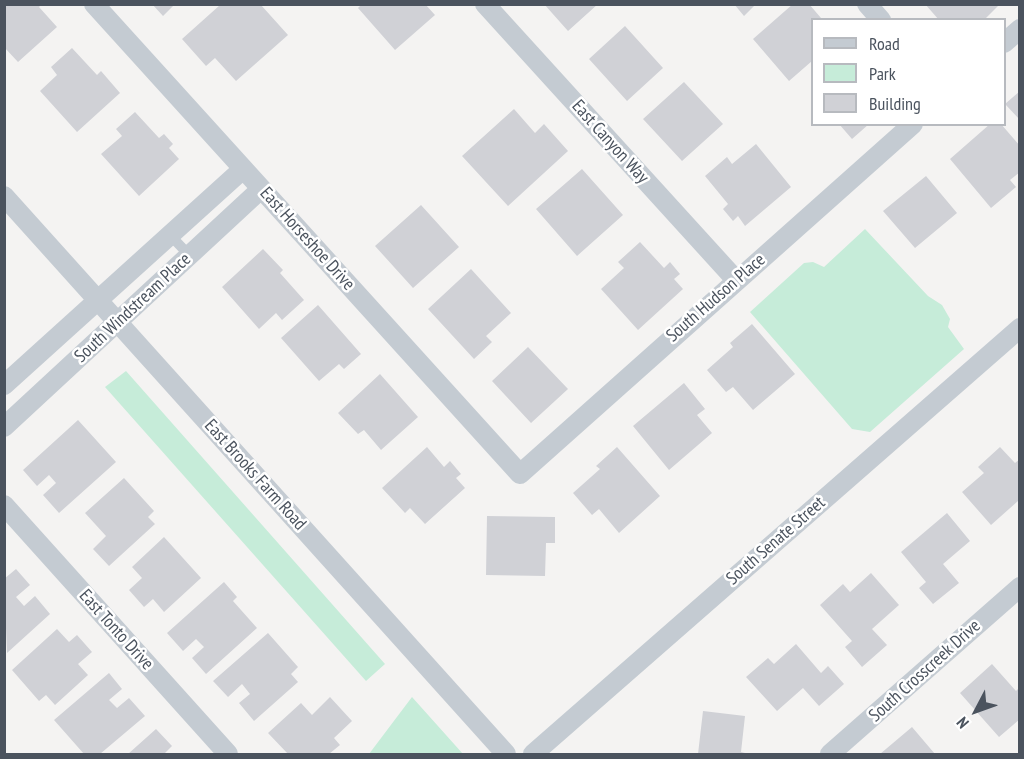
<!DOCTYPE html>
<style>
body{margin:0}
#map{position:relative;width:1024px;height:759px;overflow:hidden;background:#f4f3f2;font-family:"PT Sans Narrow",sans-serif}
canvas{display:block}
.frame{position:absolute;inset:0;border:6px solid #4b535e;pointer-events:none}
.legend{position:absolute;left:811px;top:18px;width:195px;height:108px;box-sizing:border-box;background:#fff;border:2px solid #b7babf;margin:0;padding:8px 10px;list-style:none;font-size:18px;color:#4b535e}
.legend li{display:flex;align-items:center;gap:12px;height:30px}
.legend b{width:30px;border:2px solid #b7babf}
.north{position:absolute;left:946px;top:681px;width:60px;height:60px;-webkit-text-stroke:4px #fff;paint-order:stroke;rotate:229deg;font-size:16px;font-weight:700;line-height:24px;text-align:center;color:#4b535e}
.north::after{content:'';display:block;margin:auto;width:21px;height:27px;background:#4b535e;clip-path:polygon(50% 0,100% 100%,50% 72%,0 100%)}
</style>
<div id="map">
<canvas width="1024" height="759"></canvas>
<div class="frame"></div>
<ul class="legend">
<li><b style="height:8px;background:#c4cbd2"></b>Road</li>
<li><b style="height:16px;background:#c6ecd9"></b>Park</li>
<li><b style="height:16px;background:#d0d1d6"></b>Building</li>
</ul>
<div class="north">N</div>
</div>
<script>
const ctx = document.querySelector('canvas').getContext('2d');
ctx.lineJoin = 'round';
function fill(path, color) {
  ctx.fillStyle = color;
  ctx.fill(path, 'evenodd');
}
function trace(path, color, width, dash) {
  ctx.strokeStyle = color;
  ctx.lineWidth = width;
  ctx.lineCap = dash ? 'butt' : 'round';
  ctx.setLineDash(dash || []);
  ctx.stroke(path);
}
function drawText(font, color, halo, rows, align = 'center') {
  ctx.font = font + ' "PT Sans Narrow",sans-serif';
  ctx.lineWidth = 5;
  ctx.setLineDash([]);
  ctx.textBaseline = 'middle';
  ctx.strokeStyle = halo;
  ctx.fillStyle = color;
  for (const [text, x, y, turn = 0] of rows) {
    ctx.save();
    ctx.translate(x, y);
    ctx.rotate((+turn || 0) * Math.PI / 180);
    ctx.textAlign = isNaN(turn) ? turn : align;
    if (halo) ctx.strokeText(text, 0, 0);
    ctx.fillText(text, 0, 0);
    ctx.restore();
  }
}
fill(new Path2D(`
 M865,229L928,296L942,305L950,319L948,327L964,349L870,432L852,429L750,312L804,263L813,262L824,267Z
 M126,371L385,664L366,681L105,387Z
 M412,697L463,754H369Z`), '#c6ecd9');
fill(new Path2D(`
 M4,4H42L39,7L57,27L18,62L4,47Z
 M152,4H175L163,16Z
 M362,4H425L435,15L395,50L358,8Z
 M544,4H598L568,31Z
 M734,4H756L744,16Z
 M793,4H809L821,18L812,20V61L789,81L753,39Z
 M925,4H1000L984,20H939Z
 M220,5H261L288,35L236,81L215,58L206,66L182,39Z
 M625,26L663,68L627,101L589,59Z
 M72,48L97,75L101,71L120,93L77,132L40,91L57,75L51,67Z
 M684,82L723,124L682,161L643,119Z
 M1020,91V120L1005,104Z
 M514,109L535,133L544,124L568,151L508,206L462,156Z
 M135,112L159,138L164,134L173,144L169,148L179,159L139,196L101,154L122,136L116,129Z
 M839,124H869L852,139Z
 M990,124H1001L1020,146V172L1010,180L1016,187L991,208L950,159Z
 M756,144L791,187L745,226L738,216L733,221L723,209L728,204L705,176L727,157L732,164Z
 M582,169L623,215L577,256L536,209Z
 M926,176L957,213L915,248L883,211Z
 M421,205L459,247L413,288L375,246Z
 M640,242L664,268L670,262L680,274L674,279L683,289L638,330L601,289L624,268L618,262Z
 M263,249L283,270L280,273L304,300L282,320L276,313L259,329L222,287Z
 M471,269L511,313L486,336L492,342L474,359L428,309Z
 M318,305L361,354L344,369L339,364L319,381L281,338Z
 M752,324L795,374L753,410L733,387L726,392L707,370L733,347L730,343Z
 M528,347L568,389L531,423L492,381Z
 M380,374L418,417L381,450L364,430L358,434L338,413Z
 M684,383L705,409L697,415L712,433L669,470L633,426Z
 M78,420L116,462L59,513L43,495L56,483L49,475L37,486L23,470Z
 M427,447L444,467L450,461L461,474L456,478L465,488L425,524L410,508L405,513L382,488Z
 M617,447L660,496L619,533L599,509L592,515L573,493L600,469L596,466Z
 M1000,447L1015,463L1020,459V503L1018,501L991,525L962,492L984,473L978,467Z
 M124,478L154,511L148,517L155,524L109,566L93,549L106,536L85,513Z
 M947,513L970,541L943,564L959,583L933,604L919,588L926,582L901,552Z
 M487,516L555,517V543H546L545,576L486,575Z
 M164,537L201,578L164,612L153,599L144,607L129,590L142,578L132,567Z
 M16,569L30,585L16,597L24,606L35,596L50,614L7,653L4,579Z
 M871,573L899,605L872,629L887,645L862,667L845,647L852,641L820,605L843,584L850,592Z
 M224,582L237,597L233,601L257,628L206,674L192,658L204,647L196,639L183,651L167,633Z
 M57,629L69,642L77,635L92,652L78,664L88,675L55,705L46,695L39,701L12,670Z
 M268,633L298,667L291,674L298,682L254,721L239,703L250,694L242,684L228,697L213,681Z
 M796,644L821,673L828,666L844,684L819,706L803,688L777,711L746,677L768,658L774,664Z
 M992,664L1016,691L1020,687V719L999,737L960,693Z
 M109,673L122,689L109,700L117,708L129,698L145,716L100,754H84L54,720Z
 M330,697L352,721L334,738L340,745L329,754H288L268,733L301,703L312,715Z
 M703,711L745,716L741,752L749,754H698Z
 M912,727L935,754H880Z
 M156,729L172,746L164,754H128Z`), '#d0d1d6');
trace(new Path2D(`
 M170,235L190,256`), '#c4cbd2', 10);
trace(new Path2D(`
 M94,4L520,474L913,124
 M485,4L736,280
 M867,4L881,20
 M1004,43L1020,29
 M4,196L506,754
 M4,385L243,169
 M4,427L261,189
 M4,505L228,754
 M533,754L1020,328
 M830,754L1020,587`), '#c4cbd2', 20);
drawText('18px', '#4b535e', '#fff', [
 ["East Canyon Way",610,142,48],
 ["East Horseshoe Drive",307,239,48],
 ["South Hudson Place",716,298,-41],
 ["South Windstream Place",133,308,-43],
 ["East Brooks Farm Road",255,475,48],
 ["South Senate Street",776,541,-41],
 ["East Tonto Drive",116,630,48],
 ["South Crosscreek Drive",925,671,-42]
]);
</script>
